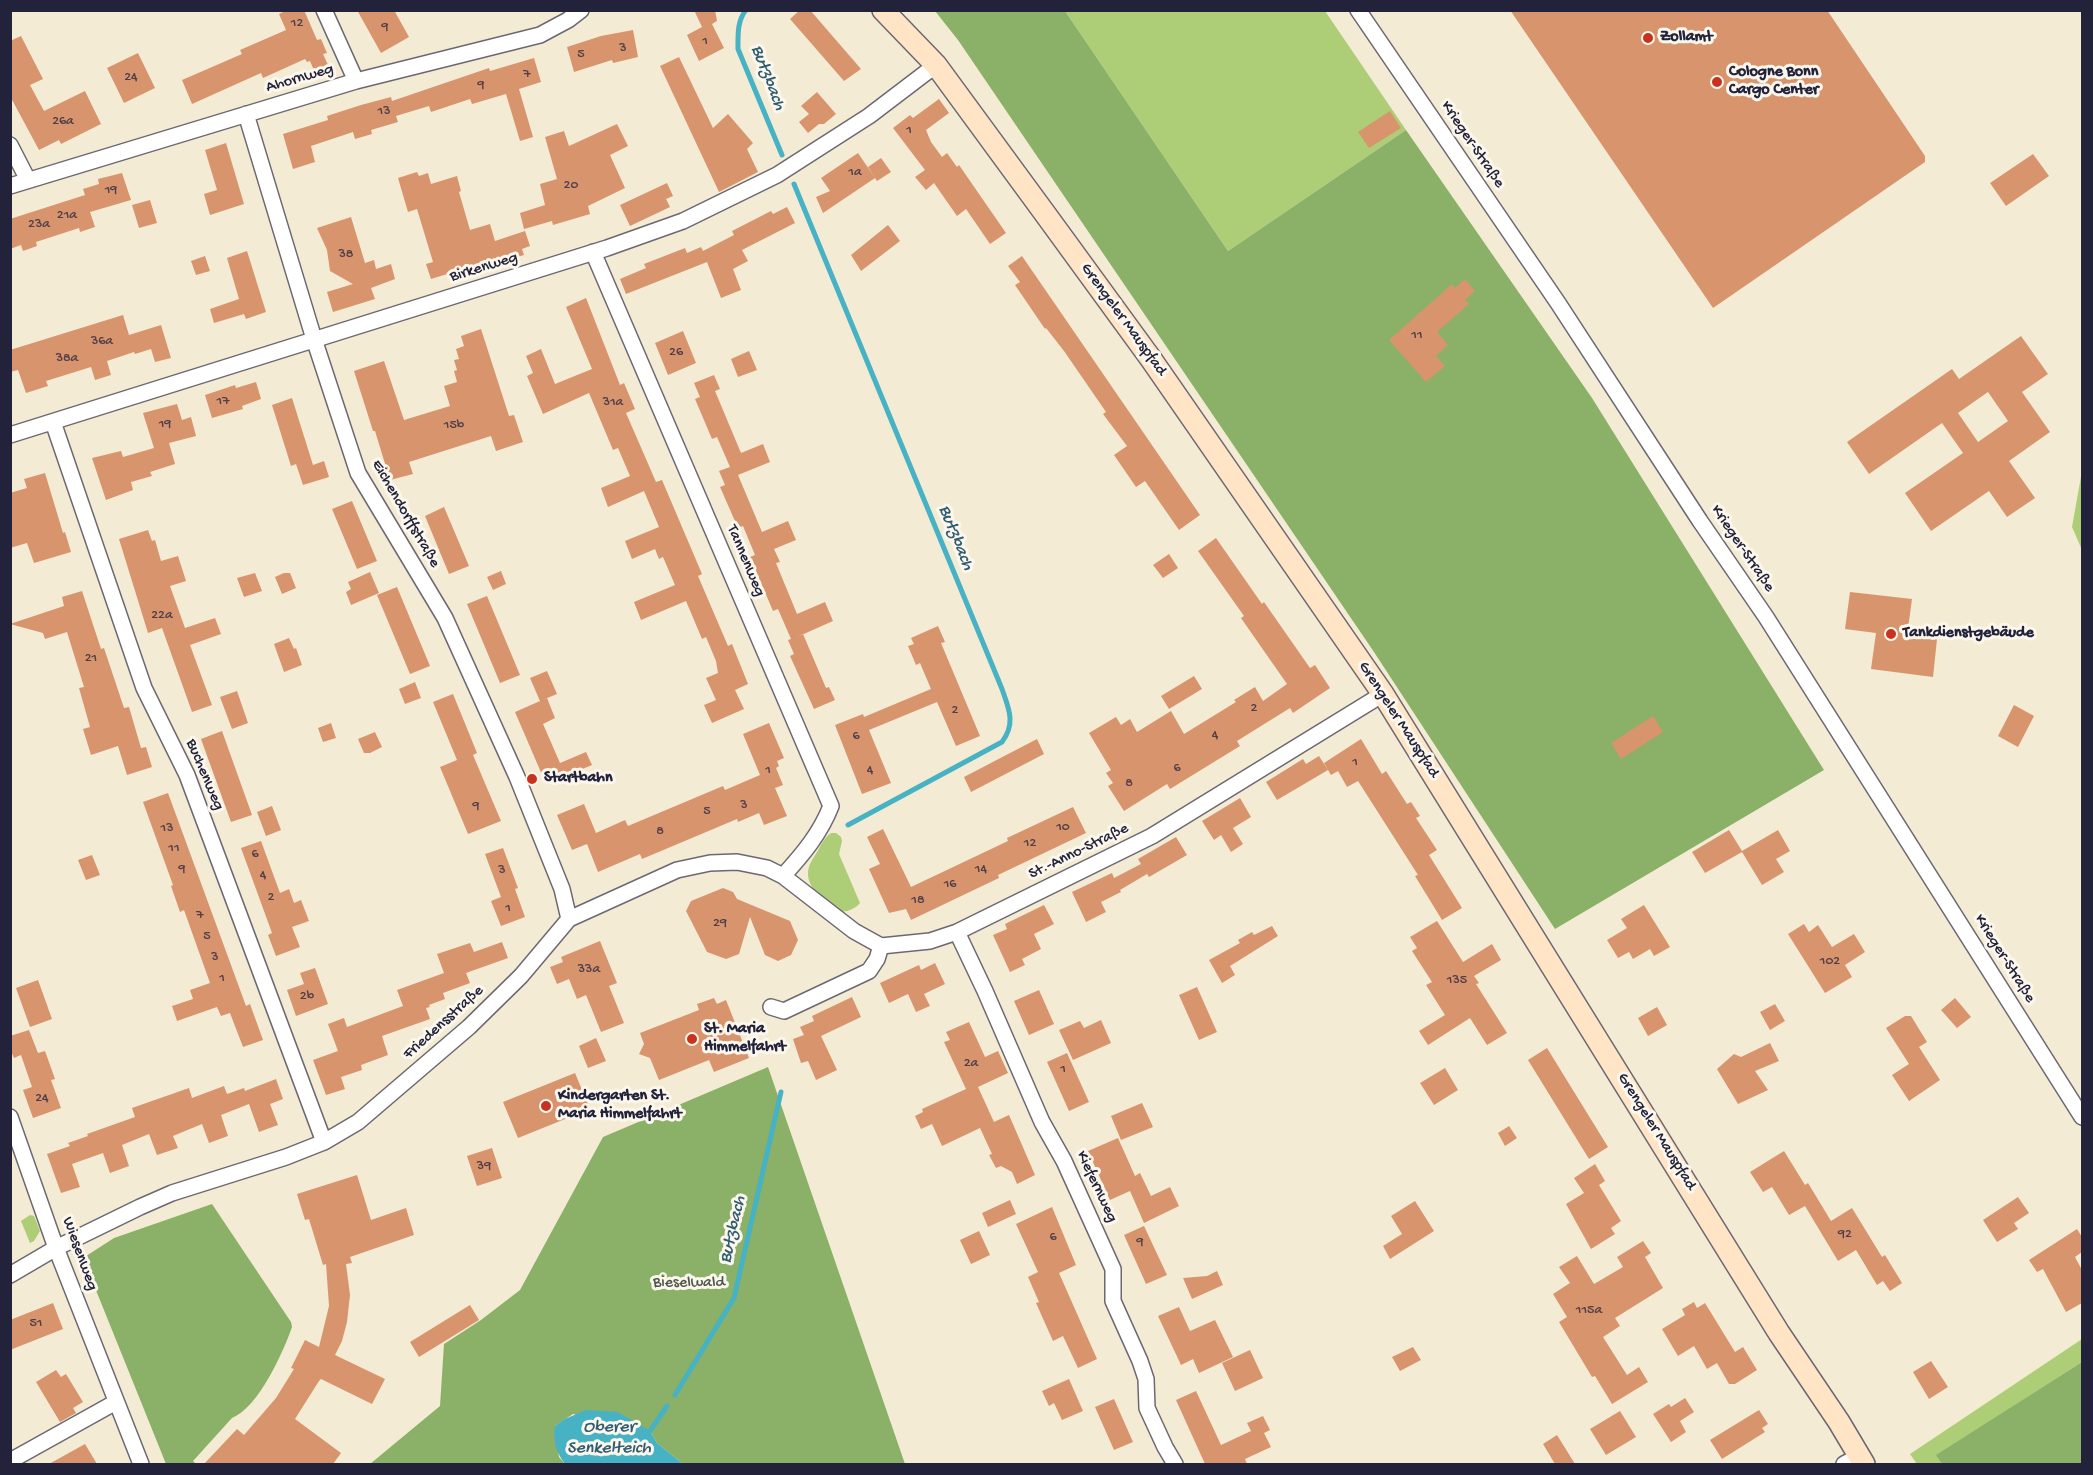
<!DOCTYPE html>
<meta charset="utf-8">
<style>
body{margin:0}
#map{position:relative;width:2093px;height:1475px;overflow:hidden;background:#f4ebd5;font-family:"Gochi Hand",sans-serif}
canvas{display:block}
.frame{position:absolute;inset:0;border:12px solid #22223b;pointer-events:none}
</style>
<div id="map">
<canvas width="2093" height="1475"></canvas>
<div class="frame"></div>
</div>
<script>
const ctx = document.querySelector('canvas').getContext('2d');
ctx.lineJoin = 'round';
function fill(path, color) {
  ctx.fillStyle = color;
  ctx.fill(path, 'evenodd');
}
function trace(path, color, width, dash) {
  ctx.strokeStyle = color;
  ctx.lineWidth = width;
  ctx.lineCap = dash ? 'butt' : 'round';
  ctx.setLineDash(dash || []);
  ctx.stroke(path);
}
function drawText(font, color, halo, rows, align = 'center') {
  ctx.font = font + ' "Gochi Hand",sans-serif';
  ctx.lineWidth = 6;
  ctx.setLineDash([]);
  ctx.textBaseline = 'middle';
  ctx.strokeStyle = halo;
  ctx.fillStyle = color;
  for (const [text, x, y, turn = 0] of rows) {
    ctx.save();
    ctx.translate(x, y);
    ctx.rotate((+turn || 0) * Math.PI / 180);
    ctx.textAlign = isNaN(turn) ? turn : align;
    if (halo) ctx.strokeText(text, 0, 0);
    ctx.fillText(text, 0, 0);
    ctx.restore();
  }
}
fill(new Path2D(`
 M1065,11H1325L1406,130L1228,251Z
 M2082,471V550L2072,527Z
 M831,833H836L841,837L842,841L839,854L860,903C855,909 846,913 839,911C826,907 807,887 808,873C808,865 813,859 817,852C821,845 824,838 831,833Z
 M30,1215L34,1216L40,1231L34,1241L30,1243L21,1221Z
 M2082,1339V1362L1937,1455L1942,1464H1917L1910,1454Z`), '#adce76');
fill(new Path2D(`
 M935,11H1065L1228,251L1406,130L1592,398L1824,770L1555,929L1374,652L958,40Z
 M768,1067L905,1464H683L657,1443L650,1431L573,1414L555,1426L559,1457L565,1464H370L440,1406L444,1344L481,1320L520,1290L603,1137Z
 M212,1204L291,1322L292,1327C283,1353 258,1408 232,1418L193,1461L196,1464H166L83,1258L114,1238Z
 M2082,1362V1464H1942L1936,1455Z`), '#8ab167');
fill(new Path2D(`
 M586,1410L618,1412L650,1431L657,1443L683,1464H565C556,1452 553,1441 555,1426L565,1419Z`), '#46b2c4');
trace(new Path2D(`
 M746,10C737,21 738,35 738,49L782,155
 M794,184L1002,689C1009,709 1016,723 1002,742L848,825
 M675,1395L734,1298L781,1092
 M650,1431L667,1406`), '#46b2c4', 5);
fill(new Path2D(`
 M287,10H304L317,40L321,39L327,53L323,54L329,67L315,73L310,61L307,62L305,59L263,78L261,73L192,104L182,80L242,54L240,50L286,30L279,14Z
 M357,10H394L409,37L381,53Z
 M694,10H715L717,21L712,24L724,48L699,61L687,35L702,27Z
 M800,10H810L861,69L844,81L790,19Z
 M1510,10H1827L1925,156V162L1713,308Z
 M633,30L638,57L613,63L612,60L574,72L567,47L601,36Z
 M21,36L43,79L30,85L44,111L85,91L101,124L61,144L59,140L39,150L10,96V41Z
 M138,53L155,88L124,103L107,68Z
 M679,57L713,128L728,114L753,143L747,149L758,172L719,192L660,66Z
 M534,58L541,82L519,89L533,137L520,141L506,94L472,104L470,99L431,112L429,106L396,116L398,122L371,130L372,134L355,139L353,132L311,146L315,162L293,169L283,134L328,120L327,116L361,105L391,97L392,101L489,68L490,71Z
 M817,92L836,114L824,124H819L808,133L799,122L809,114L801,106Z
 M939,99L949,113L926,130L931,142L942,157L947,153L957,167L959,165L1006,233L990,244L966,209L957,216L934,183L926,190L915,177L925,170L893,128L910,115L913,118Z
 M1390,111L1401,128L1369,148L1358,132Z
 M617,124L628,146L610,155L625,188L588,206L590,214L553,225L552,221L524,229L520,213L545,205L540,184L557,179L545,137L564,131L569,146Z
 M226,143L244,204L210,215L204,194L217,190L205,150Z
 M858,153L875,178L823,213L816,197L830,191L821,178Z
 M2033,154L2049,176L2006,206L1990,183Z
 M881,158L891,172L877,181L868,167Z
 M417,172L419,176L428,173L431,184L457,176L461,191L459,192L470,230L490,224L495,241L525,231L530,246L522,249L524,255L483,267L484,271L470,276L467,268L431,279L426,264L433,262L417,209L408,212L398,178Z
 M122,173L131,200L90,212L95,227L80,232L79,228L36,242L37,246L23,251L21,245L10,249V219L85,195L83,189L99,184L98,179Z
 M667,183L673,196L666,199L670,207L630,226L620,205Z
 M150,200L157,223L139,228L132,205Z
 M787,207L795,223L742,250L748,261L733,269L741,290L721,298L707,262L626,294L620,279L646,268L644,264L685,248L687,253L701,247L703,251L734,235L732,231L771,211L773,214Z
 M351,217L365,263L374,260L376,269L391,264L395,279L371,288L375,299L333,312L327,292L353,284L330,271L327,250L317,228Z
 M888,225L900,241L861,271L851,255Z
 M247,251L266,312L246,319L244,314L214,323L210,309L239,299L227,258Z
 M205,256L210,271L196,275L191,261Z
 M1022,256L1200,515L1179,530L1145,481L1136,487L1114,455L1127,446L1103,414L1106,412L1064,351L1046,328L1045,329L1015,285L1020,282L1008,266Z
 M1465,279L1475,291L1465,300L1469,304L1437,332L1448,345L1436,356L1445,366L1426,382L1389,340L1452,284L1455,288Z
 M586,298L620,385L624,383L635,409L626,413L656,482L662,480L702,574L698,576L728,646L732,644L748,684L735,690L744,709L712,723L704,705L716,700L706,678L718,673L716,661L706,637L702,639L686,601L641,620L634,602L675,585L663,557L659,559L655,549L632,559L625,541L659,527L644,491L608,507L601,488L630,476L618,448L613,450L589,393L543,414L527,376L533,373L526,356L541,349L555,384L592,369L566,307Z
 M123,315L129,335L161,325L171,358L155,362L151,349L135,354L134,352L107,361L111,375L95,380L91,367L46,381L48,386L26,393L18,370L10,372V350Z
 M481,329L509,416L514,415L523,442L496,451L491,436L409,462L413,474L390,480L375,431H373L354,371L384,361L404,420L450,406L444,386L457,382L454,371L457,370L454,360L459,359L456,349L464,346L461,336Z
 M683,331L696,363L668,375L655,343Z
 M2021,336L2048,374L2022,392L2050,432L2009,461L2035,498L2007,517L1989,491L1931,531L1905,493L1963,453L1942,423L1869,474L1847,442L1952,369L1959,379ZM1988,392L2008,421L1978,442L1958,413Z
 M749,351L757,370L738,377L731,359Z
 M714,375L720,389L715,391L741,453L763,444L770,462L738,475L762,532L788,521L796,540L774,549L780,562L776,563L797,614L825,602L833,621L797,637L803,634L826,688L829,687L835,700L814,709L790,656L794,654L788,640L791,639L778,609L773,611L750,557L755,555L743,526L738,528L720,487L725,485L719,471L730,467L717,437L712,439L695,399L700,397L694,383Z
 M256,382L261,399L242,406L243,409L212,418L205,395L235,385L236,388Z
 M292,398L313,465L324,461L329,477L303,485L296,464L291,466L272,405Z
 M177,404L182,420L191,417L196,436L169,443L175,464L150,472L152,476L131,482L133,490L106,500L92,458L121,451L123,457L154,448L143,413Z
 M45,473L63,533L65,532L71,552L34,563L27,543L10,548V493L27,488L24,479Z
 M352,501L377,561L357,569L332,509Z
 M444,507L469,566L449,574L425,516Z
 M148,530L152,541L155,540L161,561L178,556L186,581L170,586L185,628L215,618L221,634L190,645L212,705L192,712L162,628L148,633L119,539Z
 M1216,538L1262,604L1264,602L1310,668L1315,665L1330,688L1293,713L1290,708L1237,741L1240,746L1170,789L1167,784L1124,811L1108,786L1113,783L1106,773L1111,770L1089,733L1116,717L1121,725L1130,719L1137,732L1171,711L1184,734L1236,702L1234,700L1255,687L1263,701L1287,684L1241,618L1244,616L1198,551Z
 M1169,554L1178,568L1163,578L1153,565Z
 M501,571L506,584L493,590L487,577Z
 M370,572L379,593L351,605L346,592L351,589L348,582Z
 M255,573L262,591L244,597L237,578Z
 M284,573H290L296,588L282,594L275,577Z
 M397,587L430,666L410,674L377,595Z
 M82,591L101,649L104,648L124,708L129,707L141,748L146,747L152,767L127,775L118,746L91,755L83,729L90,727L79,688L84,687L67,632L45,639L43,633L10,624L64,606L62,597Z
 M1850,592L1912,599L1907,636L1937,639L1933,677L1871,669L1876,633L1845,629Z
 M487,596L520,675L500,683L467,604Z
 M938,626L945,642L941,643L980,736L956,746L937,702L869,730L891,783L862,794L835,725L863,714L864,717L931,689L920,663L916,665L908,646L914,644L911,638Z
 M289,638L294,649L296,648L302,665L284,672L274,644Z
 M547,671L557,694L540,701L530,678Z
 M1194,676L1202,689L1169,709L1161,696Z
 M415,682L421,698L405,704L399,689Z
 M237,691L248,723L232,729L220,697Z
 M453,694L477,753L473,755L501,821L468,834L440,767L457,760L433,702Z
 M547,698L555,718L543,724L560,763L586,752L592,765L546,784L515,712Z
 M2014,705L2034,716L2018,747L1998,736Z
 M1653,716L1663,732L1621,759L1611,743Z
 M331,723L336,738L323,742L318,728Z
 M769,723L784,758L777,761L779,766L776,768L783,785L775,788L787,816L764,825L759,813L738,822L737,819L642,859L640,854L598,872L587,844L572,850L557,815L584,804L596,833L625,820L628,826L723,786L725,790L760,775L743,734Z
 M222,731L252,815L231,822L201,739Z
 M375,732L382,747L370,753H364L358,739Z
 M1037,739L1044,754L971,792L964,777Z
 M1361,739L1382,774L1386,771L1407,804L1411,802L1420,816L1416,818L1437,850L1429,855L1462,908L1442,920L1415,876L1418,875L1358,781L1347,787L1338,771L1331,775L1324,763Z
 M1319,756L1328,770L1277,800L1266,782L1303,759L1306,764Z
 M168,793L246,1006L250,1004L263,1040L243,1047L230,1013L221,1016L217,1007L177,1021L172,1006L193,999L190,990L210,983L184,910L180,912L171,886L173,885L143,802Z
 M1240,798L1251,817L1233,828L1243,844L1231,852L1221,835L1214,840L1202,821Z
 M272,806L281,830L266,836L257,812Z
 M1073,807L1086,833L998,875L999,878L911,920L906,909L889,913L869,869L880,864L867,837L883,829L911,887L1008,841L1007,838Z
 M1729,830L1742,851L1778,830L1790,851L1776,859L1784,872L1762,885L1742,852L1705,873L1692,852Z
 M1176,837L1187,855L1149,877L1142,866L1147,874L1120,890L1121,892L1101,902L1106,912L1086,922L1072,892L1112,873L1114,878L1141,864L1138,859Z
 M261,841L280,893L289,889L294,903L301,900L309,921L292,927L300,947L276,956L268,935L272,933L241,848Z
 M503,848L518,888L515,889L525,917L501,926L491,901L501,897L485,854Z
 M92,855L100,875L86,880L78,860Z
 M723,888L733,892L737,899L790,921L798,940L791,955L778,961L765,955L750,917L739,954L726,959L707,952L686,911L691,901Z
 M1044,905L1054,924L1034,934L1041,949L1022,959L1025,965L1010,972L993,935L1007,929L1005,924Z
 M1644,905L1670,947L1654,956L1650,949L1633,959L1629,952L1618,958L1607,940L1627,928L1621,919Z
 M1437,921L1463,962L1492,944L1501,960L1474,976L1479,983L1476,984L1507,1033L1487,1045L1470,1018L1428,1045L1419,1031L1445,1015L1426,985L1432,982L1412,951L1417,948L1410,937Z
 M1804,924L1809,932L1818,925L1832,947L1854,934L1865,952L1845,965L1852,977L1825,993L1788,934Z
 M1272,926L1278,936L1230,966L1235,975L1222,983L1209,960L1240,943L1238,940L1252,932L1254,935Z
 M600,941L617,983L609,986L624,1023L601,1032L586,995L577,999L569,979L557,984L550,967L563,962L561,957Z
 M502,942L508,958L466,973L470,983L443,993L445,999L429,1005L430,1007L426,1008L430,1019L382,1036L388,1055L361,1065L362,1070L341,1077L345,1089L326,1095L313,1060L338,1051L328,1024L344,1018L347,1027L403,1006L397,990L444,973L437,954L470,943L474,952Z
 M935,963L945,984L924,994L930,1006L916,1012L908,994L889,1003L880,983L919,965L921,970Z
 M315,968L328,1004L296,1016L287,990L304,984L300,973Z
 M38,980L52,1019L30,1027L16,988Z
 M1197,987L1217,1032L1199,1040L1179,995Z
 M1039,990L1054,1024L1029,1035L1014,1001Z
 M852,997L861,1017L821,1036L837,1070L816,1080L808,1061L801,1063L793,1039L804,1035L800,1027L814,1021L812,1016Z
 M714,998L717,1004L726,1000L749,1058L714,1072L709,1060L659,1080L650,1058L639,1054L644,1044L640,1033L699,1010L697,1004Z
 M1955,998L1971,1017L1957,1028L1941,1010Z
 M1775,1004L1785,1021L1770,1030L1760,1012Z
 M1657,1007L1667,1025L1648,1036L1638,1018Z
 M1905,1016H1911L1927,1042L1919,1047L1940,1080L1909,1101L1892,1075L1909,1064L1886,1028Z
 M1101,1020L1111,1043L1073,1060L1059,1030L1080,1021L1084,1028Z
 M969,1022L985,1057L998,1051L1008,1073L978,1087L994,1122L1009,1115L1035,1175L1017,1184L1012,1172L1001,1166L996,1168L989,1155L992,1154L980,1128L942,1146L932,1124L921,1129L915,1116L923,1112L922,1109L966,1089L944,1042L950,1040L946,1032Z
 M29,1030L38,1053L45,1051L55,1079L51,1080L61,1108L33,1118L23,1090L32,1087L21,1055L14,1058L10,1049V1036Z
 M596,1038L606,1061L588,1068L579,1046Z
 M1770,1043L1779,1061L1755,1071L1768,1090L1738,1104L1717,1069L1734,1054L1741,1057Z
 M1547,1048L1608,1147L1589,1159L1528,1060Z
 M1067,1053L1089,1102L1069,1111L1047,1062Z
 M1445,1068L1458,1090L1434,1105L1420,1083Z
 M575,1073L590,1109L518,1138L503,1102Z
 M276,1079L283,1099L270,1104L278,1125L259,1132L249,1104L221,1115L228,1136L209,1143L202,1124L173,1136L178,1148L157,1155L149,1134L122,1145L129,1166L110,1173L103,1153L72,1164L80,1187L61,1193L47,1154L70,1146L68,1143L88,1136L87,1134L135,1117L132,1108L189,1088L192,1098L224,1086L227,1094L244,1088L245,1091Z
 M1142,1103L1153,1127L1121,1140L1111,1116Z
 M1509,1126L1517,1138L1505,1146L1498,1133Z
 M1118,1138L1135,1176L1140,1173L1151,1196L1170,1187L1179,1206L1144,1223L1130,1191L1110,1200L1088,1151Z
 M492,1148L502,1178L477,1186L467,1156Z
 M1784,1151L1805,1185L1808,1183L1831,1221L1852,1208L1882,1257L1885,1255L1902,1283L1890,1291L1883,1281L1877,1285L1856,1250L1838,1261L1805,1206L1789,1215L1772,1187L1763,1192L1750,1172Z
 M1595,1164L1605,1181L1599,1185L1621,1221L1611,1228L1615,1234L1591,1249L1566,1204L1584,1193L1574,1178Z
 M357,1175L371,1220L406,1208L414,1235L350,1257L352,1263L346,1264L350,1295L347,1322L342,1341L335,1355L385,1379L372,1404L321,1379L319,1381L295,1419L341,1453L333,1464H204L237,1429L244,1435L276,1398L294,1369L291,1368L305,1340L319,1347L329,1306L326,1264L323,1265L309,1219L305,1220L297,1194Z
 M2018,1197L2029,1213L2014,1223L2018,1229L1997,1242L1983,1220Z
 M1010,1200L1016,1214L988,1227L982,1213Z
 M1415,1201L1434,1231L1390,1259L1383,1246L1402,1234L1391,1216Z
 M1052,1207L1076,1265L1059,1273L1097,1359L1078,1368L1063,1336L1053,1341L1036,1303L1039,1302L1028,1277L1038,1272L1016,1224Z
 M1144,1226L1167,1275L1146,1284L1124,1235Z
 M2077,1229L2082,1237V1252L2075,1257L2082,1270V1303L2066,1312L2043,1269L2037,1272L2029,1260Z
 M979,1231L990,1255L971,1264L960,1240Z
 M1643,1241L1651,1253L1645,1257L1663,1288L1615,1318L1620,1326L1603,1337L1627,1375L1639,1367L1648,1382L1612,1404L1595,1376L1592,1377L1559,1322L1567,1317L1553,1294L1570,1283L1559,1267L1577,1256L1594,1284L1623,1267L1617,1257Z
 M1217,1271L1223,1285L1192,1299L1183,1278L1207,1276Z
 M1694,1302L1697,1308L1705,1303L1735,1352L1743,1347L1757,1370L1735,1384H1729L1717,1363L1707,1369L1694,1346L1678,1356L1662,1329L1685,1315L1682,1309Z
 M53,1303L63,1329L10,1350V1320Z
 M470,1305L479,1320L419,1357L410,1342Z
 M1179,1307L1190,1331L1215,1320L1233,1357L1199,1373L1193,1359L1181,1365L1158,1316Z
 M1413,1347L1421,1360L1400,1371L1392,1357Z
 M1250,1350L1263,1378L1235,1391L1222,1363Z
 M1931,1361L1948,1387L1929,1399L1913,1372Z
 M56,1370L61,1377L66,1374L83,1402L73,1408L76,1413L60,1422L36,1382Z
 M1069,1379L1083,1411L1062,1420L1054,1403L1049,1406L1042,1391Z
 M1196,1391L1221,1445L1251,1431L1247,1423L1263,1416L1270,1430L1264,1433L1271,1447L1245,1459L1247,1464H1205L1176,1400Z
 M1685,1398L1694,1412L1680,1421L1686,1432L1671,1442L1653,1414L1669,1404L1671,1407Z
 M1114,1399L1133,1442L1114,1450L1095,1407Z
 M1759,1410L1768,1424L1762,1428L1765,1432L1722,1459L1710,1440Z
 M1620,1411L1636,1437L1606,1455L1590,1429Z
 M1557,1435L1575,1464H1555L1543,1444Z
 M85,1444L97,1464H49Z`), '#d8946d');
const street = new Path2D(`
 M324,10L356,81
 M1358,10L1558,303L1700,521L1766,617L2082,1117
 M246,114L314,339L358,473L445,618L517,777L562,889L569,919
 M10,145L28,180
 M10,186L356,81L540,35L568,20L581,10
 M593,252L831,806C820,834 803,854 783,876
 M53,422L144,688L187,775L324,1142
 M10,435L607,248L683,221L777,175L869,116L936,65
 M957,932L985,991L1042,1122L1064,1161L1113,1269V1301L1140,1361L1146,1379L1147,1408L1165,1447L1175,1464
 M771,1007L784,1011L869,971L877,959L881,946L930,941L957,932L1152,836L1383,694
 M10,1117L56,1248L141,1464
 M10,1275L56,1248L140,1207L172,1193L286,1157L324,1142L358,1122L469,1027L521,976L569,919L677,870L710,863L737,862L767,868L783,876L854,931L881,946
 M10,1461L116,1402
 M1844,1464L1859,1456`);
const secondary = new Path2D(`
 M883,10L936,65L1046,215L1151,359L1383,694L1779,1333L1839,1422L1864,1464`);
trace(street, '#6c6871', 18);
trace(secondary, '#6c6871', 24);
trace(street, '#fff', 15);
trace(secondary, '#ffe4c6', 21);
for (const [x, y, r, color] of [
 [1648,38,6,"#c8321e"],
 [1717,82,6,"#c8321e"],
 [1891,634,6,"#c8321e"],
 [532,779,6,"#c8321e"],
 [692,1039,6,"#c8321e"],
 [546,1106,6,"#c8321e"]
]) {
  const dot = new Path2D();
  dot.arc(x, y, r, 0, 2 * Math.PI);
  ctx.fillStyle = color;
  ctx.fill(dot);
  trace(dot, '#fbf7ec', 2);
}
drawText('14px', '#503e48', null, [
 ["12",297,24],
 ["9",385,28],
 ["1",705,42],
 ["3",623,49],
 ["5",581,55],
 ["7",527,75],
 ["24",131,78],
 ["9",481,86],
 ["13",384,112],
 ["26a",63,122],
 ["1",909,131],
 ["1a",855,173],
 ["20",571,186],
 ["19",111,191],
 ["21a",67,216],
 ["23a",39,225],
 ["38",346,255],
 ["11",1417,336],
 ["36a",102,342],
 ["26",676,353],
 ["38a",67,359],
 ["17",223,402],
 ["31a",613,403],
 ["19",165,425],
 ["15b",454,426],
 ["22a",162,616],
 ["21",91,659],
 ["2",1254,709],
 ["2",955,711],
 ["4",1215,736],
 ["6",856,737],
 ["1",1355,763],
 ["6",1177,769],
 ["1",768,771],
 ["4",870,771],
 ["8",1129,784],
 ["3",744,806],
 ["9",476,807],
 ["5",707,812],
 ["10",1063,828],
 ["13",167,829],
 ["8",660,832],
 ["12",1030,844],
 ["11",174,849],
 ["6",255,855],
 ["9",182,870],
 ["14",981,870],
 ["3",502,871],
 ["4",263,876],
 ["16",950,885],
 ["2",271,898],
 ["18",918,901],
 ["1",508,909],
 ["7",200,916],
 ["29",720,924],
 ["5",207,937],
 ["3",215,958],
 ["102",1830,962],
 ["33a",589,970],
 ["1",222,979],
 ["135",1457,981],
 ["2b",307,997],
 ["2a",971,1064],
 ["1",1063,1070],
 ["24",42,1099],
 ["39",484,1167],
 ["92",1845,1235],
 ["6",1053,1238],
 ["9",1140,1243],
 ["115a",1589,1311],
 ["51",36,1324]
]);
drawText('bold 16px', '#22223b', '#fbf7ec', [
 ["Zollamt",1660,38],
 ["Cologne Bonn",1729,73],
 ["Cargo Center",1729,91],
 ["Tankdienstgebäude",1903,634],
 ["Startbahn",544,779],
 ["St. Maria",704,1030],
 ["Himmelfahrt",704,1048],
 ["Kindergarten St.",558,1097],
 ["Maria Himmelfahrt",558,1115]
], 'left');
drawText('16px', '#22223b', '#fbf7ec', [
 ["Ahornweg",300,79,-16],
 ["Krieger-Straße",1472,145,56],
 ["Birkenweg",484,268,-17],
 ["Grengeler Mauspfad",1123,320,54],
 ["Eichendorffstraße",405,514,60],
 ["Krieger-Straße",1742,549,56],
 ["Tannenweg",745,561,67],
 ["Grengeler Mauspfad",1398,720,57],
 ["Buchenweg",204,775,67],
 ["St.-Anno-Straße",1079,852,-26],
 ["Krieger-Straße",2004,959,58],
 ["Friedensstraße",444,1023,-42],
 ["Grengeler Mauspfad",1656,1132,58],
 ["Kiefernweg",1096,1187,65],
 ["Wiesenweg",79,1254,70]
]);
drawText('16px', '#4c564d', '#fbf7ec', [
 ["Bieselwald",689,1284]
]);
drawText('italic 18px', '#305c72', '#fbf7ec', [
 ["Butzbach",767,78,69],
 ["Butzbach",955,538,68],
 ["Butzbach",734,1230,-77],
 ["Oberer",609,1428],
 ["Senkelteich",609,1449]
]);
</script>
